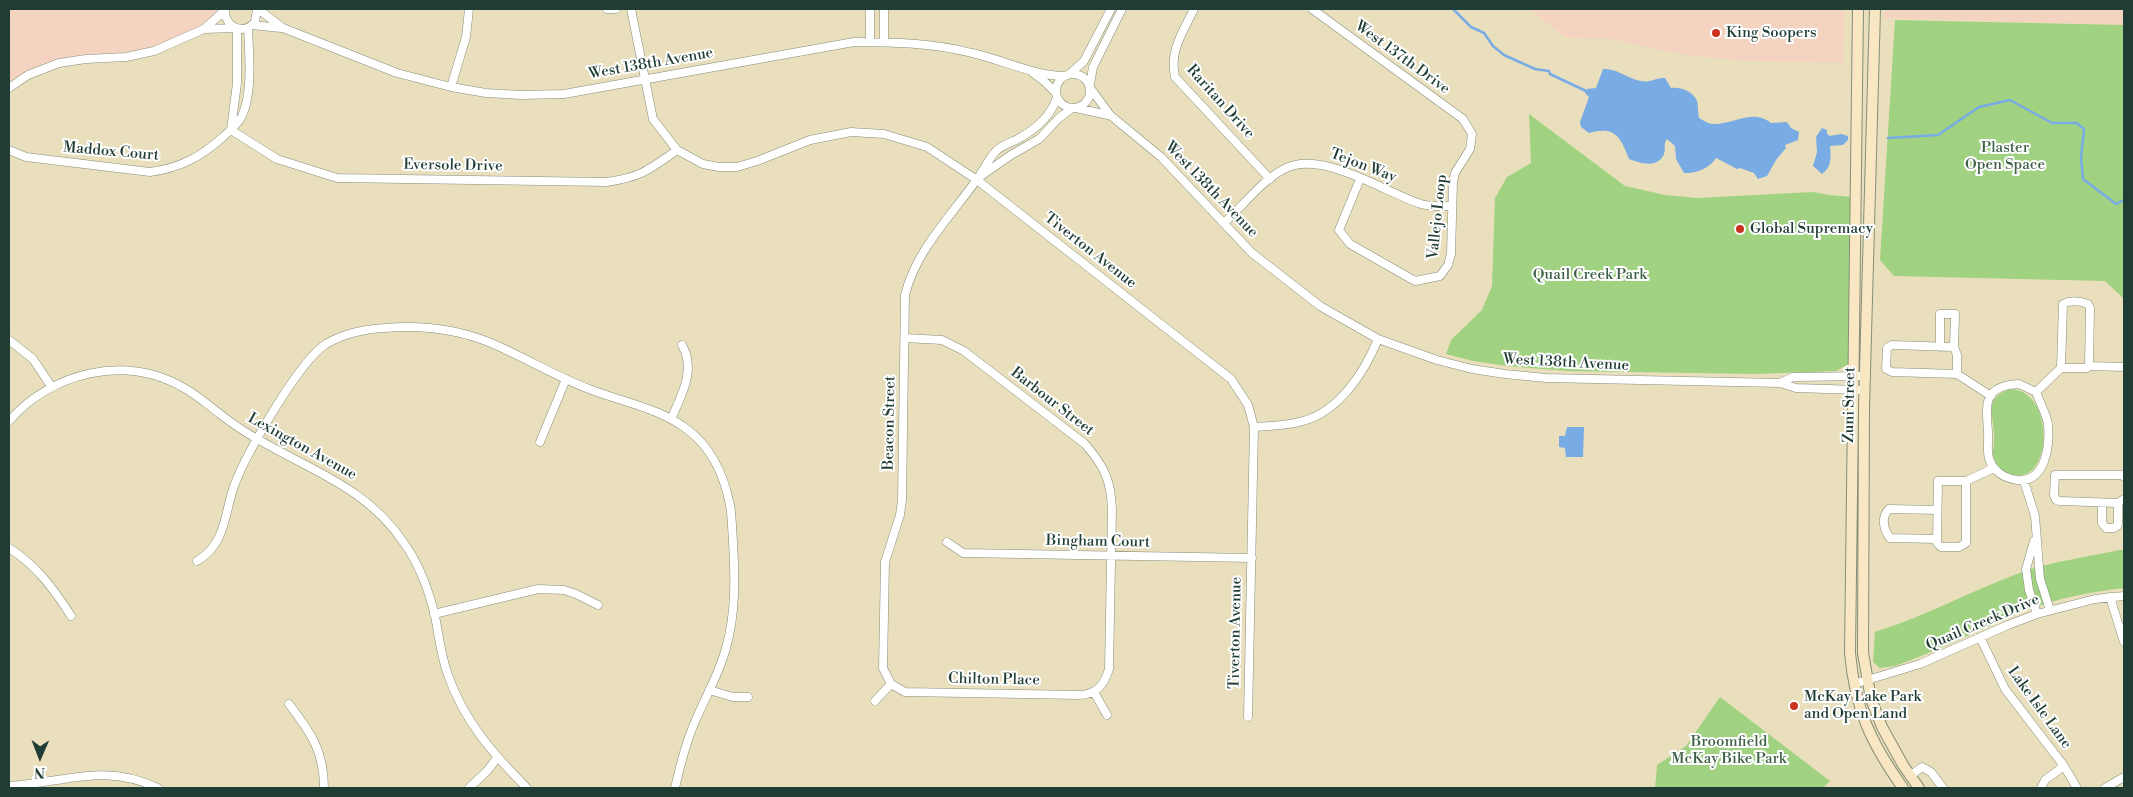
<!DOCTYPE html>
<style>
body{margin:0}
#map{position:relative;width:2133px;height:797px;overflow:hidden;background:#eadfbc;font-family:"Libre Bodoni",serif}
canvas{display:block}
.frame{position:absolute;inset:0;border:10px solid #1f3d34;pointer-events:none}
.north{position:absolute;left:15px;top:732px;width:50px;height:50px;-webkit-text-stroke:4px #fff;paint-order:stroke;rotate:181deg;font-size:14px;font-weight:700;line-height:20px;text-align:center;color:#1f3d34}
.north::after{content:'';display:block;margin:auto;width:18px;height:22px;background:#1f3d34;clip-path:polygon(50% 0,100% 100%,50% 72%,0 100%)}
</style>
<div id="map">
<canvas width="2133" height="797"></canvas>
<div class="frame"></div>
<div class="north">N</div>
</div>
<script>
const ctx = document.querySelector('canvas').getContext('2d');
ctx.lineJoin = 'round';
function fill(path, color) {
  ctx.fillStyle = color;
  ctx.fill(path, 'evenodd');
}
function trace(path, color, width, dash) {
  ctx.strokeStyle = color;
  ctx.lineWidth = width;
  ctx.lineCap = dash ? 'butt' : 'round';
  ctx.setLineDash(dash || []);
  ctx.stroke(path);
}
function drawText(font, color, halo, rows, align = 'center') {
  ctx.font = font + ' "Libre Bodoni",serif';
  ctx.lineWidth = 4;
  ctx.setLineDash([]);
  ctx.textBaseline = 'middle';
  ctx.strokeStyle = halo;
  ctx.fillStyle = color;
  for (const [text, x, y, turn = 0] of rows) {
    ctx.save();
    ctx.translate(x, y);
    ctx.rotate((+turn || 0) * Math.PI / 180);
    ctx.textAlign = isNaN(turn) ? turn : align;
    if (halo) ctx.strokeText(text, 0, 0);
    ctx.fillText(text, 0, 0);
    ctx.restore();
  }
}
fill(new Path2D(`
 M9,9H225L204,29L154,51L59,63L9,88Z
 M1528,9H1844L1843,63L1746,61L1686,55L1640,46L1613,39L1567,38Z
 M1884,9H2124V25L1884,18Z`), '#f5d3c1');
fill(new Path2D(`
 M1895,20L2124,25V299L2105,281L1894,276L1880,260Z
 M1529,114L1625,186L1665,195L1697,198L1813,192L1829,195L1852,197L1849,364L1836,371L1757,374L1566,371L1507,366L1473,361L1446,354L1451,340L1482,310L1492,286L1495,198L1507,177L1531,163Z
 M2012,389C2051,392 2053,468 2023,475C2009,478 1995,468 1993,453C1993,447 1995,441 1994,434C1993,413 1983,397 2012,389Z
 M2119,550H2124V588C2091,592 2058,598 2027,610C1982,628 1940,650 1895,666L1880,668L1873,662L1875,632C1927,616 1974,589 2025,571C2055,561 2088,557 2119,550Z
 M1720,697L1830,781L1823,788H1655L1657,765L1686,746Z`), '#a0d281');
fill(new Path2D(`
 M1603,69C1617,68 1628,79 1641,81C1650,83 1657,77 1665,78L1671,88C1680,87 1693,91 1697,101C1698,104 1698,113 1699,118C1703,120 1708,124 1713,124C1733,125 1752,108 1771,123L1787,122L1791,128L1799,132L1798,140L1785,145L1786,148L1776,160L1767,176L1758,179L1754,173L1740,168L1737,169L1716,158C1710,168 1696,174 1684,173L1676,159L1675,146L1667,139C1663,144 1666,148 1664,154C1658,169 1639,163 1629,159C1620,136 1615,126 1589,133L1581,127L1580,122L1589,97L1585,93L1587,89L1596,88Z
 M1822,128L1827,130V134L1830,136L1841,134L1848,136V140L1843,145L1830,146C1831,157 1832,167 1822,174L1813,166L1817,152L1816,137Z
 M1567,427H1584L1583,457H1566L1565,448L1559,447V436H1565Z`), '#79abe5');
trace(new Path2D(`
 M1453,9L1471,27L1484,33L1493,46L1504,55L1535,69L1549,71L1550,74L1586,91
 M1888,138L1938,135L1979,107L2010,100L2052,123H2077L2084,129L2081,158L2083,179L2116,204L2124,200`), '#79abe5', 2.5);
const street = new Path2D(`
 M225,9C224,27 243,36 255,22L257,9
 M258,9L283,28L397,73L451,87L486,93L522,95L564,94L854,42C893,42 933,43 972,53C1003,60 1032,75 1064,76
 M607,9H616
 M631,9L653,119L677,150L703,164L719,167H737L757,161L810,140L851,132L884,134L927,147L977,180L1231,379L1248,405L1254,427L1248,717
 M1194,9C1183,32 1169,51 1175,77L1270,179
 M1312,9L1463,119L1472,134L1470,149L1455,173L1453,182L1451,254L1448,265L1440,276L1415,281L1350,244L1339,230L1360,179
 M252,25L281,28
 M204,29L225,10
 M870,42V9
 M884,42V9
 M1033,73L1044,81L1055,92
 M1071,73L1084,61L1111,9
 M1056 91a17 17 0 1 1 34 0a17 17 0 1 1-34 0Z
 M1090,84L1093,67L1122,9
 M451,87L466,37L469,9
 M9,88L28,75L59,63L86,59L126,57L154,51L204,29L236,28
 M1091,89L1110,115L1161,157L1252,253L1320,306L1378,339L1437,360L1472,369L1505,374L1546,378L1780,383L1796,388L1858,390
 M1076,108L1108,115
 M231,130L277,159L337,178L607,182C641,177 649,170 677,150
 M231,130L237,83V29
 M9,150L26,157L150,172C181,168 202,156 224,136C231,130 238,124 242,116C253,92 249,53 248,28
 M978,178L1011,155L1039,139L1059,118L1072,108
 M1224,223C1243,206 1261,181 1284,169C1321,149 1384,192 1421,204C1431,207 1442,206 1452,206
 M905,338L942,340L964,351L1085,444C1104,466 1111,480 1112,509L1109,669C1104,685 1097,694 1080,695L905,692L891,684L883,668L885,562L900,515L902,500L905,295C916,251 949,218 975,182C983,172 987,161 996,151C1001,146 1009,143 1016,140C1033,131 1051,117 1057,97
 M9,340L33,359L51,386
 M1940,347V314H1955L1954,347L1957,355V374L1991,396
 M1954,347L1892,345L1887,348L1886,369L1892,372L1957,374
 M2061,368H2087L2089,366L2124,367
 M1780,383L1793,377L1866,376
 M2019,384L2036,392C2040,403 2046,413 2048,424C2050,445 2046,483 2017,480C2010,479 2002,476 1997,471C1984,459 1989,446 1988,432C1986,403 1983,386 2019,384Z
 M2036,392L2061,368L2063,304C2071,300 2080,301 2088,304L2090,308L2089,366
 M671,419C682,395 696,369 682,345
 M9,421C52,372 125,354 184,388C197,395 208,405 220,414C235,426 251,436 268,445C320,474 369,491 404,543C419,564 429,591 435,616C439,636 441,656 448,675C464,721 493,754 527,788
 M1254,427C1270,426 1287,426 1303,421C1340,411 1365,371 1378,339
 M540,442L566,379
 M2124,477L2122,475H2055L2054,495L2056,500L2060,501L2118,503L2124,499
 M1966,481V543L1959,547H1941L1937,543L1938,481H1966L1994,468
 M2024,481L2035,516L2040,579L2050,610
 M2102,503V523L2106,528H2114L2118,525V503
 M1937,539L1890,538C1883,529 1881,517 1889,509L1937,510
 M2034,541L2026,569L2029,590L2037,614
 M947,542L963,553L1252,558
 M9,548C36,565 54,589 71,616
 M197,561C226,544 224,515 234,486C246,454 299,361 326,344C343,334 365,329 385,328C421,325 457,329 491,343C524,357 555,376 589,389C622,402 660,408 688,430C713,449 724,476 730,505C732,516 732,529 733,541C735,577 736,613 726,648C719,675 704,699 694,724C685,745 680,766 675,788
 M2110,597L2124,642
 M434,614L538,589L564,590L576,594L598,605
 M1980,637L2005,689L2064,766L2077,788
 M1854,684L1920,664L2008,625L2037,614L2095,599L2124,596
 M709,690L733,697H748
 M1094,692L1107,715
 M875,701L891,684
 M289,704C311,733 324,751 324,788
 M1910,776L1922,767L1931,772L1943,788
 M9,786C65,783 103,762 158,788
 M469,788L487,771L497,758
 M2041,788L2045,780L2064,766
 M2105,788L2124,777`);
const secondary = new Path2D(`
 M1858,9L1850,653C1855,709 1871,743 1903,788
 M1875,9L1864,407L1863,653L1871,699L1882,727L1903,765L1919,788`);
trace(street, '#848e78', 9);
trace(secondary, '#848e78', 12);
trace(street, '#fff', 8);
trace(secondary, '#f9e7c3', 10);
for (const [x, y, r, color] of [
 [1716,33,5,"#c8321e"],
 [1740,229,5,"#c8321e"],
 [1794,706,5,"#c8321e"]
]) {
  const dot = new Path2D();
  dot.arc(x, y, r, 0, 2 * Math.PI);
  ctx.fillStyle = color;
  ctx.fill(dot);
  trace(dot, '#fff', 2);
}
drawText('15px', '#1f3d34', '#fff', [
 ["King Soopers",1726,33],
 ["Global Supremacy",1750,229],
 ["McKay Lake Park",1804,697],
 ["and Open Land",1804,714]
], 'left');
drawText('15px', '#1f3d34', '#fff', [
 ["West 137th Drive",1402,58,36],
 ["West 138th Avenue",651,64,-10],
 ["Raritan Drive",1220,102,48],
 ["Maddox Court",111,152,5],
 ["Eversole Drive",453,166,1],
 ["Tejon Way",1363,166,21],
 ["West 138th Avenue",1211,190,46],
 ["Vallejo Loop",1438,217,-84],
 ["Tiverton Avenue",1090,251,38],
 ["West 138th Avenue",1566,363,3],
 ["Barbour Street",1052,402,38],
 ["Zuni Street",1850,405,-89],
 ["Beacon Street",890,423,-89],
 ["Lexington Avenue",302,447,29],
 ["Bingham Court",1098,542,1],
 ["Quail Creek Drive",1983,623,-23],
 ["Tiverton Avenue",1236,633,-89],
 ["Chilton Place",994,680,1],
 ["Lake Isle Lane",2039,708,54]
]);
drawText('15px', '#3f6247', '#fff', [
 ["Plaster",2005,148],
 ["Open Space",2005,165],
 ["Quail Creek Park",1590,275],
 ["Broomfield",1729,742],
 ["McKay Bike Park",1729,759]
]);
</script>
